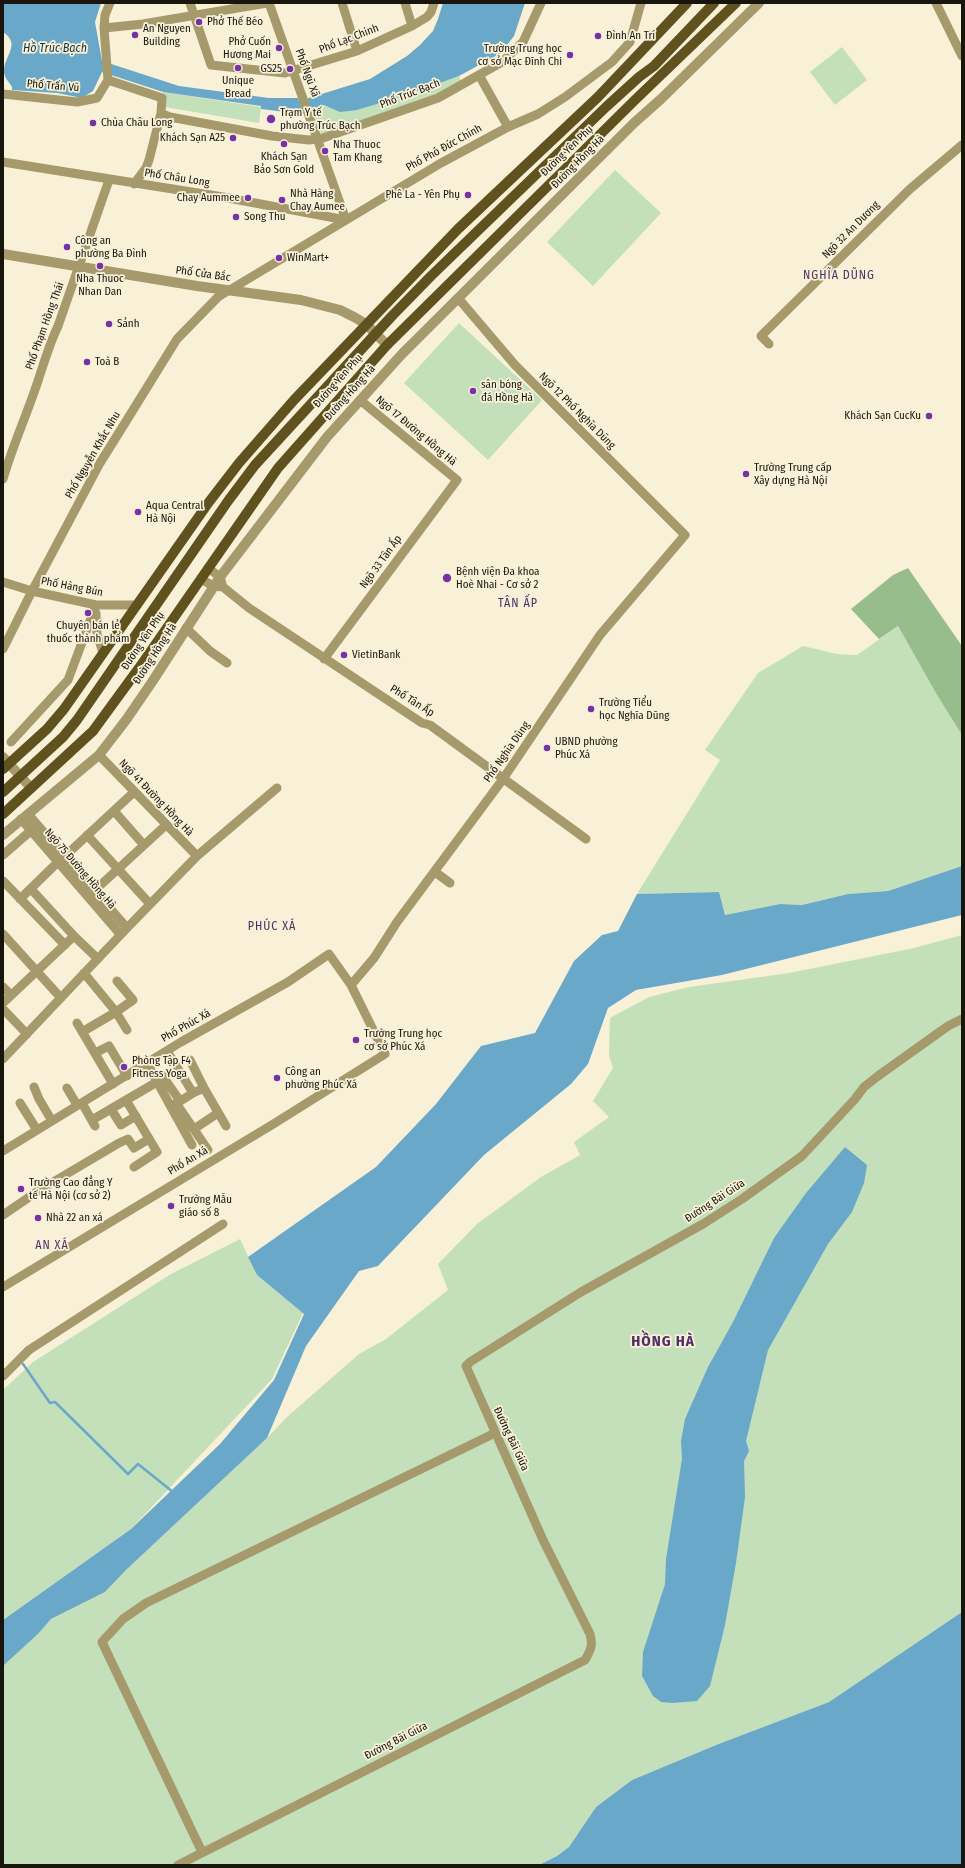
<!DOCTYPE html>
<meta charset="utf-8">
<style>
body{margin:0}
#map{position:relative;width:965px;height:1868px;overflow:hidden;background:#f8f1d8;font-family:"Fira Sans Condensed",sans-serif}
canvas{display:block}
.frame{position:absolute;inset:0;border:4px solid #18150d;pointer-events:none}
</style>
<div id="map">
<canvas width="965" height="1868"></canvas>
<div class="frame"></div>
</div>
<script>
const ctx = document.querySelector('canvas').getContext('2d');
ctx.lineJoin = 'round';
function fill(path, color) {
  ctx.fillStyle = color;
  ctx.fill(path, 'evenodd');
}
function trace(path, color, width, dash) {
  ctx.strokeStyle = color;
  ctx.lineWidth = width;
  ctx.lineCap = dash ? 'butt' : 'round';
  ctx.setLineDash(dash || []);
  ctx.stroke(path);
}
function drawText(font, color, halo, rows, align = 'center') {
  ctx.font = font + ' "Fira Sans Condensed",sans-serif';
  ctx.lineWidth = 3.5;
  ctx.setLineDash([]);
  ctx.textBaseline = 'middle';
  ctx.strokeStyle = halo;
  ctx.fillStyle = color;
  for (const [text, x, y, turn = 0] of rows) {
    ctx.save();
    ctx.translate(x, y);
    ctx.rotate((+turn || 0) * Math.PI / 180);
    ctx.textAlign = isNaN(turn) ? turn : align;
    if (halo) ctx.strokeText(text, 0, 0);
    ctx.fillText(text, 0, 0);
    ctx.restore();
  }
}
fill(new Path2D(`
 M842,47L867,80L835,105L810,72Z
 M459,76L461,81L440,95L322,134L317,130L314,110L318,106L328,105L334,109L357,110L407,95Z
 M163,92L261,107L259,123L165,107Z
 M615,170L661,213L593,286L547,242Z
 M459,323L542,400L488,460L404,383Z
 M898,626L937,695L962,735V866L888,891L848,894L802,905L780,904L725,915L718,892L637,894L720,760L705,750L758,673L803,646L837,654L857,655Z
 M962,935V1612L829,1702L716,1745L632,1780L596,1807L569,1847L557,1856L539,1865H3V1666L38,1634L51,1619L105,1592L126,1570L267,1438L287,1417L359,1354L386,1339L448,1290L438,1264L477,1224L541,1177L580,1155L574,1142L609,1117L593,1101L613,1068L609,1055L610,1018L649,997L689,987L789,973L914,948Z
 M240,1239L257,1275L303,1313L272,1379L131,1529L3,1620V1390L33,1362L171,1274Z`), '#c3e0bb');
fill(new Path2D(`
 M908,568L962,646V735L937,695L898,626L879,639L851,609L893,575Z`), '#97bd8c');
fill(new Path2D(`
 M3,3H101L95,22L102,61L179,86L269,98H298L299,101L370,79L407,56L420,45L433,31L438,19L443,3H525L514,36L501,53L459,76L407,95L357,110L340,112L324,105L302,114L261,109V106L163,92L102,72L93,91L82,98L57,93L12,90V87C9,82 3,76 4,70C5,55 21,44 3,32Z
 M962,866V915L722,975L636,990L608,1008L588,1064L571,1084L484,1155L378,1266L359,1271L306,1346L267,1438L126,1570L105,1592L51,1619L38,1634L3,1666V1620L131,1529L220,1444L274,1380L304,1314L257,1275L248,1257L376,1167L436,1104L481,1046L535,1033L574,961L602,935L618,931L637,894L719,892L725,915L780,904L802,905L848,894L888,891Z
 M845,1147L867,1165L864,1183L852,1212L828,1244L768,1350L746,1441L749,1451L744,1461L745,1497L736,1563L725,1625L710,1686L697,1701L673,1703L661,1702L653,1696L642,1676L643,1652L665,1584L666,1559L682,1459L681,1441L685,1419L708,1367L733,1322L774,1238L806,1193Z
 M962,1612V1865H539L557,1856L569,1847L596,1807L632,1780L716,1745L829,1702Z`), '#69a8c9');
trace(new Path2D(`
 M23,1364L50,1403L55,1402L128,1474L138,1464L173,1492`), '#69a8c9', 2.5);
trace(new Path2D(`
 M190,3L211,65L285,73L357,51L412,26L427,17L431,12L434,3
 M269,3L346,220
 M342,3L357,51
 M405,3L412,26
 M936,3L962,56
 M104,28L143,24L267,3
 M479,75L508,127
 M108,80L162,98L161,113
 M3,94L77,102L97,98L108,80L104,28L105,15L110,3
 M3,162L223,197L346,220
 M134,184L146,168L149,160L161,113L170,117L272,136L309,140L323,138L438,98L502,62L523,42L541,3
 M769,344L761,336L910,189L962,145
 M3,479C11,451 22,426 32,398C41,374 47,349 58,326L109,180
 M208,568L220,577L222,584
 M201,579L213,586L223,587L249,608L422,723L430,725L586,839
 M3,582L32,591L96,605H137
 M96,613L97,634L103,653
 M186,628L210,651L227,663
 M3,649L32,591L100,463L125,423L177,339L218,297L441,163L508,127L538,114L565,97L612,62L630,42L641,3
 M324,659L457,480L360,400
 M11,742L68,680L96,605
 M99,755L197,856
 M114,811L143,844
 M28,814L127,928
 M21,819L120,934
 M87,835L150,904
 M3,855L35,827
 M64,857L134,792
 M435,872L450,883
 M3,881L65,945
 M31,889L74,936L98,959
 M94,891L166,825
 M20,899L58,862
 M3,934L61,998
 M84,973L116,1012L127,1030
 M351,985L374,958L397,922L503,779L600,635L685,535L515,365L458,298
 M3,987L11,995
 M3,1003L74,936
 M3,1009L27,1034
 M77,1023L113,1084
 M82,1032L116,1012L133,1000L117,981
 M167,1051L193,1093
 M95,1053L109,1046L127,1076
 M3,1059L127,928L197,856L277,788
 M147,1063L171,1107L193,1093L204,1088L190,1060
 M162,1075L180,1101
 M34,1087L39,1099L52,1121
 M67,1088L77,1105
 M204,1088L226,1126
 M126,1100L157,1152L134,1167
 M20,1103L37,1130
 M82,1103L95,1126
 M176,1103L208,1150
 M171,1107L192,1145
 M111,1109L121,1125L136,1116
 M92,1120L157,1082
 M194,1129L218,1113
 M3,1151L181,1042L288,982L329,954L351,985L385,1054L275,1123L3,1287
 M3,1215L38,1191L119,1143L128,1139L134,1148L149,1139
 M3,1376L29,1350L223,1224
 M202,1852L102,1642L123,1619L146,1603L495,1433
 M178,1865L585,1660C591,1650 593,1645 590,1634L543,1540L466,1366L470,1362L581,1292L703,1224L742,1199L802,1156L855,1099L864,1087L878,1076L948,1026L962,1019`), '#a69a6c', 9);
trace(new Path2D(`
 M3,254L197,286L301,300L340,310L354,317L366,324L387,345
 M3,757L31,788
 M3,835L99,755L126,720L152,682L220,577L327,437L402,354L634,123L661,99L759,3`), '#a69a6c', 10);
trace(new Path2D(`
 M3,769L47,729L64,709L209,502L239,463L294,400L458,229L598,97L687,3
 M3,792L63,737L77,720L228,501L255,465L391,317L431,276L606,107L639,77L654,66L714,3
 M3,814L93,731L139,668L278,468L387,345L637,98L736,3`), '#60521f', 10);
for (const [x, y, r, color] of [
 [199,22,4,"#7731a5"],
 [135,35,4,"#7731a5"],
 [598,36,4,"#7731a5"],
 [279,48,4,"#7731a5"],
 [570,55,4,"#7731a5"],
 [238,68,4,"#7731a5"],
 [290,69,4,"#7731a5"],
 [271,119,5,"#7731a5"],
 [93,123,4,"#7731a5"],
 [233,138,4,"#7731a5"],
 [284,144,4,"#7731a5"],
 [325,151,4,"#7731a5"],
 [468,195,4,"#7731a5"],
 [248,198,4,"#7731a5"],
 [282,200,4,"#7731a5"],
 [236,217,4,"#7731a5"],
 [67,247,4,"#7731a5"],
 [279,258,4,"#7731a5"],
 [100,266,4,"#7731a5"],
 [109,324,4,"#7731a5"],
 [87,362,4,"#7731a5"],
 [473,391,4,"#7731a5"],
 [929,416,4,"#7731a5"],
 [746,474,4,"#7731a5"],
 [138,512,4,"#7731a5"],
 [447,578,5,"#7731a5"],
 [88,613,4,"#7731a5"],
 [344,655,4,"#7731a5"],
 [591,709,4,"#7731a5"],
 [547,748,4,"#7731a5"],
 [356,1040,4,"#7731a5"],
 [124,1067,4,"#7731a5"],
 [277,1078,4,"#7731a5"],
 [21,1189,4,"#7731a5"],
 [171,1206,4,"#7731a5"],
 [38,1218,4,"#7731a5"]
]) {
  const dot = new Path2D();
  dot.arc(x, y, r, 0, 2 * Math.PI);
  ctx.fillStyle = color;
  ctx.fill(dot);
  trace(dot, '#f8f1d8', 1.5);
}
drawText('11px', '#18150d', '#f8f1d8', [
 ["Phở Thế Béo",207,22],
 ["An Nguyen",143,29],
 ["Building",143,42],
 ["Đình An Trí",606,36],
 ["Phở Cuốn",271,42,"right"],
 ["Hương Mai",271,55,"right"],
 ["Trường Trung học",562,49,"right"],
 ["cơ sở Mạc Đĩnh Chi",562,62,"right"],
 ["GS25",282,69,"right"],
 ["Unique",238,81,"center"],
 ["Bread",238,94,"center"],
 ["Trạm Y tế",280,113],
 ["phường Trúc Bạch",280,126],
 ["Chùa Châu Long",101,123],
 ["Khách Sạn A25",225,138,"right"],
 ["Nha Thuoc",333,145],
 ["Tam Khang",333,158],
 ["Khách Sạn",284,157,"center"],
 ["Bảo Sơn Gold",284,170,"center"],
 ["Nhà Hàng",290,194],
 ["Chay Aumee",290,207],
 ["Phê La - Yên Phụ",460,195,"right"],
 ["Chay Aummee",240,198,"right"],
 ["Song Thu",244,217],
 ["Công an",75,241],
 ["phường Ba Đình",75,254],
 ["WinMart+",287,258],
 ["Nha Thuoc",100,279,"center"],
 ["Nhan Dan",100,292,"center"],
 ["Sảnh",117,324],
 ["Toà B",95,362],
 ["sân bóng",481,385],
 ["đá Hồng Hà",481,398],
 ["Khách Sạn CucKu",921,416,"right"],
 ["Trường Trung cấp",754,468],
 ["Xây dựng Hà Nội",754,481],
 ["Aqua Central",146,506],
 ["Hà Nội",146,519],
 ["Bệnh viện Đa khoa",456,572],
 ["Hoè Nhai - Cơ sở 2",456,585],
 ["Chuyên bán lẻ",88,626,"center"],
 ["thuốc thành phẩm",88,639,"center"],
 ["VietinBank",352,655],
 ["Trường Tiểu",599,703],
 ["học Nghĩa Dũng",599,716],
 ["UBND phường",555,742],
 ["Phúc Xá",555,755],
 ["Trường Trung học",364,1034],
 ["cơ sở Phúc Xá",364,1047],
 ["Phòng Tập F4",132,1061],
 ["Fitness Yoga",132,1074],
 ["Công an",285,1072],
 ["phường Phúc Xá",285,1085],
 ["Trường Cao đẳng Y",29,1183],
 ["tế Hà Nội (cơ sở 2)",29,1196],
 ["Trường Mẫu",179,1200],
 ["giáo số 8",179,1213],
 ["Nhà 22 an xá",46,1218]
], 'left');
drawText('11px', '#18150d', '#f8f1d8', [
 ["Phố Lạc Chinh",349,39,-21],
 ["Phố Ngũ Xã",307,73,70],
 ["Phố Trấn Vũ",53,86,5],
 ["Phố Trúc Bạch",410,94,-21],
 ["Phố Phó Đức Chính",444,148,-29],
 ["Đường Yên Phụ",567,151,-44],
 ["Đường Hồng Hà",578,162,-45],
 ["Phố Châu Long",177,178,9],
 ["Ngõ 32 An Dương",851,230,-45],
 ["Phố Cửa Bắc",203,274,8],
 ["Phố Phạm Hồng Thái",45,326,-70],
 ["Đường Yên Phụ",338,381,-48],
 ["Đường Hồng Hà",350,393,-48],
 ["Ngõ 12 Phố Nghĩa Dũng",577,411,45],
 ["Ngõ 17 Đường Hồng Hà",416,431,40],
 ["Phố Nguyễn Khắc Nhu",93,455,-60],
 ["Ngõ 33 Tân Ấp",381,562,-54],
 ["Phố Hàng Bún",72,587,11],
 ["Đường Yên Phụ",143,641,-56],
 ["Đường Hồng Hà",155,654,-57],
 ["Phố Tân Ấp",412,701,32],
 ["Phố Nghĩa Dũng",507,752,-55],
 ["Ngõ 41 Đường Hồng Hà",156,798,46],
 ["Ngõ 75 Đường Hồng Hà",80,869,49],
 ["Phố Phúc Xá",186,1026,-30],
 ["Phố An Xá",188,1161,-31],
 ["Đường Bãi Giữa",715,1201,-33],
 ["Đường Bãi Giữa",511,1439,65],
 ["Đường Bãi Giữa",396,1741,-27]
]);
drawText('italic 12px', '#143240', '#f8f1d8', [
 ["Hồ Trúc Bạch",55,49]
]);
ctx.letterSpacing = '1px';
drawText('12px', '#4f2f68', '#f8f1d8', [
 ["NGHĨA DŨNG",839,276],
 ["TÂN ẤP",518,604],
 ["PHÚC XÁ",272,927],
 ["AN XÁ",52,1246]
]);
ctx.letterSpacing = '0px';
ctx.letterSpacing = '1px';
drawText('bold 15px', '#4f2f68', '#f8f1d8', [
 ["HỒNG HÀ",663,1342]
]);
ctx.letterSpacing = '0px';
</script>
